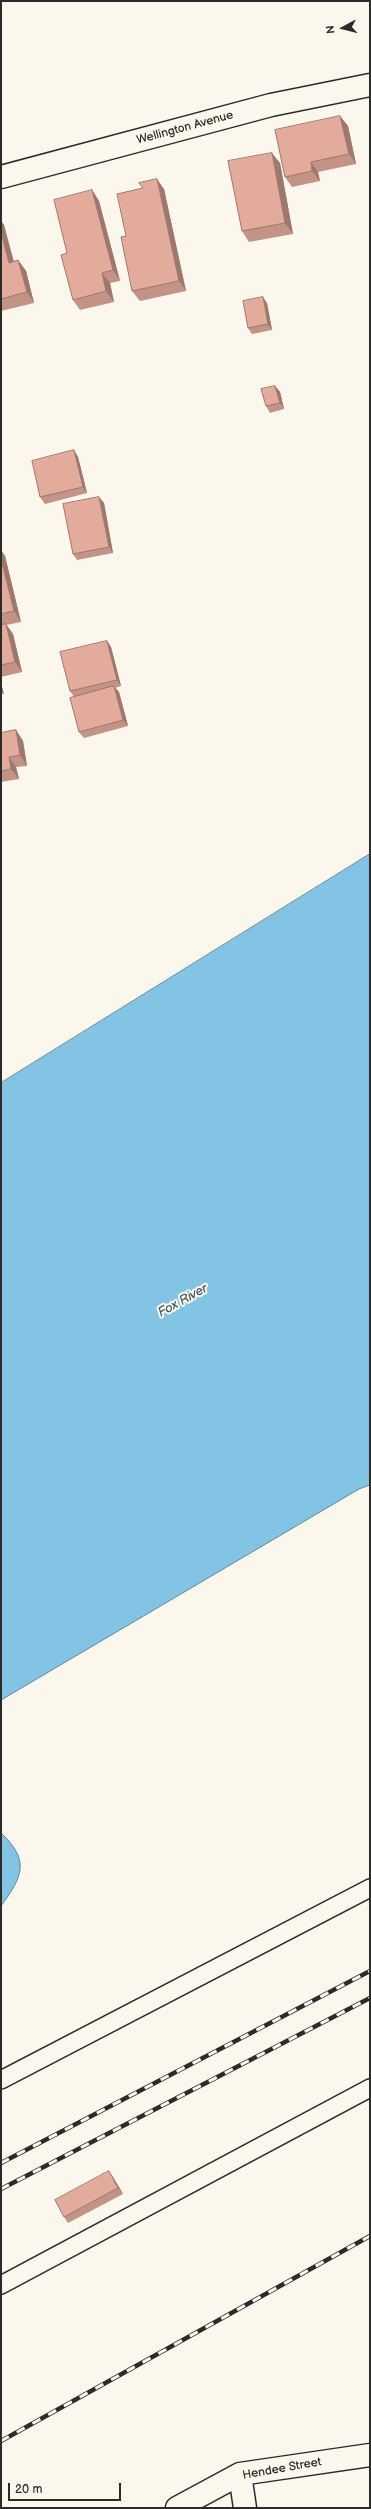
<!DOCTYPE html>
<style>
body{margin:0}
#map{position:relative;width:371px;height:2509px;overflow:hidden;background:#fbf7ec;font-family:"Balsamiq Sans",sans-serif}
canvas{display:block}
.frame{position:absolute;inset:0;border:2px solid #2b2b2b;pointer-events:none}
.north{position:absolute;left:323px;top:8px;width:40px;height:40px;-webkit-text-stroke:3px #fbf7ec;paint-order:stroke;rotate:263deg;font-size:11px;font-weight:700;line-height:16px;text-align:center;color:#2b2b2b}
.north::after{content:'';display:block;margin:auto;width:14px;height:18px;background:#2b2b2b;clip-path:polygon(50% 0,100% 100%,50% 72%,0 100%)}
.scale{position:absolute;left:8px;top:2483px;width:113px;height:18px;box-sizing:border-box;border:2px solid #2b2b2b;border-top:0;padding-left:5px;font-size:12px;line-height:14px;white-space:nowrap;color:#2b2b2b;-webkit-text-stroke:3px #fbf7ec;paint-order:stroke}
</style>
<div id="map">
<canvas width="371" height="2509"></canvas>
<div class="frame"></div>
<div class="north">N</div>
<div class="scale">20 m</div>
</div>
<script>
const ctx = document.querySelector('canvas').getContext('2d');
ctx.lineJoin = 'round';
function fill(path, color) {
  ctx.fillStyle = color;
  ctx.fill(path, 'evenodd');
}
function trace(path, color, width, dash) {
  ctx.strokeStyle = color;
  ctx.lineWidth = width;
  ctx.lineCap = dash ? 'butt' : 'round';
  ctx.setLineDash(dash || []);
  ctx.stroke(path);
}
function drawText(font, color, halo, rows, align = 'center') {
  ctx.font = font + ' "Balsamiq Sans",sans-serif';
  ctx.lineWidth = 4;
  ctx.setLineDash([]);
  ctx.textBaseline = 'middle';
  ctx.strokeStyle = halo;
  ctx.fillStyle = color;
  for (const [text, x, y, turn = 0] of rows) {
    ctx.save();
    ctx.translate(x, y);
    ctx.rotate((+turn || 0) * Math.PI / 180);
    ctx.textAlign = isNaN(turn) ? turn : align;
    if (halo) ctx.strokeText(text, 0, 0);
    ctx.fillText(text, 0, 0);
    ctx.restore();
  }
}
const water = new Path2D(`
 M370,854V1485L359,1489L1,1700V1083Z
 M1,1833C31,1861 22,1877 1,1906Z`);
fill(water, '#83c4e4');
trace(water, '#60879a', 1);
const service = new Path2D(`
 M1,2080L370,1888
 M1,2285L370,2088`);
const minor = new Path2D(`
 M1,177L271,105L370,85
 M240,2474L245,2508
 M177,2508L240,2474L370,2455`);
trace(service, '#2b2b2b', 20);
trace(minor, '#2b2b2b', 25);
trace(service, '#fbf7ec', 17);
trace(minor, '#fbf7ec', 22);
const rail = new Path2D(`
 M1,2163L370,1971
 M1,2189L370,1998
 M1,2441L370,2236`);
trace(rail, '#2b2b2b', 4.5);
trace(rail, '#fbf7ec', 3, [9]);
fill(new Path2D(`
 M340,116L348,126L356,164L318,172L320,181L292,187L285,177Z
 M280,163L293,234L249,242L242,231Z
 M164,189L186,291L140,301L132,291L126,236Z
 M92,190L99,201L120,281L110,283L114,302L80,310L73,300Z
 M1,221L4,225L13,262L18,260L26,271L34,303L1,311Z
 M267,303L272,330L252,334L248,328Z
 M275,386L280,392L284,409L270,413L266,406Z
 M74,450L78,457L87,493L45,504L40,497Z
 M99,497L104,503L113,553L77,560L73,554Z
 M1,550L5,556L21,622L6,625L13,634L22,672L1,677Z
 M107,641L111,647L121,686L115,688L119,692L128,726L84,738L79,732L74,697L70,691Z
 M1,683L4,694H1Z
 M16,730L23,741L27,766L16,767L19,779L1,782V733Z
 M113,2177L123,2194L68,2223L64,2217Z`), '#c39386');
fill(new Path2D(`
 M340,116L348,126L356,164L349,154Z
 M272,153L280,163L293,234L285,223Z
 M311,162L318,172L320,181L312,171Z
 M157,179L164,189L186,291L179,281Z
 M92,190L99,201L120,281L113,270Z
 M1,221L4,225L17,273L9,263L1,232Z
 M18,260L26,271L34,303L27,292Z
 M102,273L110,283L114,302L106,291Z
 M263,297L267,303L272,330L268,324Z
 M275,386L280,392L284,409L280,403Z
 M74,450L78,457L87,493L83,487Z
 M99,497L104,503L113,553L109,547Z
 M1,550L5,556L21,622L14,611L1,559Z
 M6,624L13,634L22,672L15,662Z
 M107,641L111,647L121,686L117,680Z
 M1,683L4,694L1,690Z
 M114,686L119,692L128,726L123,720Z
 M16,730L23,741L27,766L20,755Z
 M9,757L16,767L19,779L11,769Z
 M109,2171L113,2177L123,2194L118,2188Z`), '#9f786d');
const building = new Path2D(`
 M340,116L349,154L311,162L312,171L285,177L275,130Z
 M272,153L285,223L242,231L228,161Z
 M157,179L179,281L132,291L121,237L126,236L117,194L143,188L139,183Z
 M92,190L113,270L102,273L106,291L73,300L61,255L67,253L54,200Z
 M1,232L9,263L18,260L27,292L1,299Z
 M263,297L268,324L248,328L243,301Z
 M275,386L280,403L266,406L261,389Z
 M74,450L83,487L40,497L32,461Z
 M99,497L109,547L73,554L63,504Z
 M1,559L14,611L1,614Z
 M6,624L15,662L1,665V625Z
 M107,641L117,680L70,691L60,652Z
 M114,686L123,720L79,732L70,698Z
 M16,730L20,755L9,757L11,769L1,771V733Z
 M109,2171L118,2188L64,2217L55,2200Z`);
fill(building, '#e3ab9c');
trace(building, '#9f786d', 1);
drawText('12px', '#2b2b2b', '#fbf7ec', [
 ["Wellington Avenue",185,128,-15],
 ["Hendee Street",282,2469,-10]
]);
drawText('italic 13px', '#455962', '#fbf7ec', [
 ["Fox River",183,1301,-29]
]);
</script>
